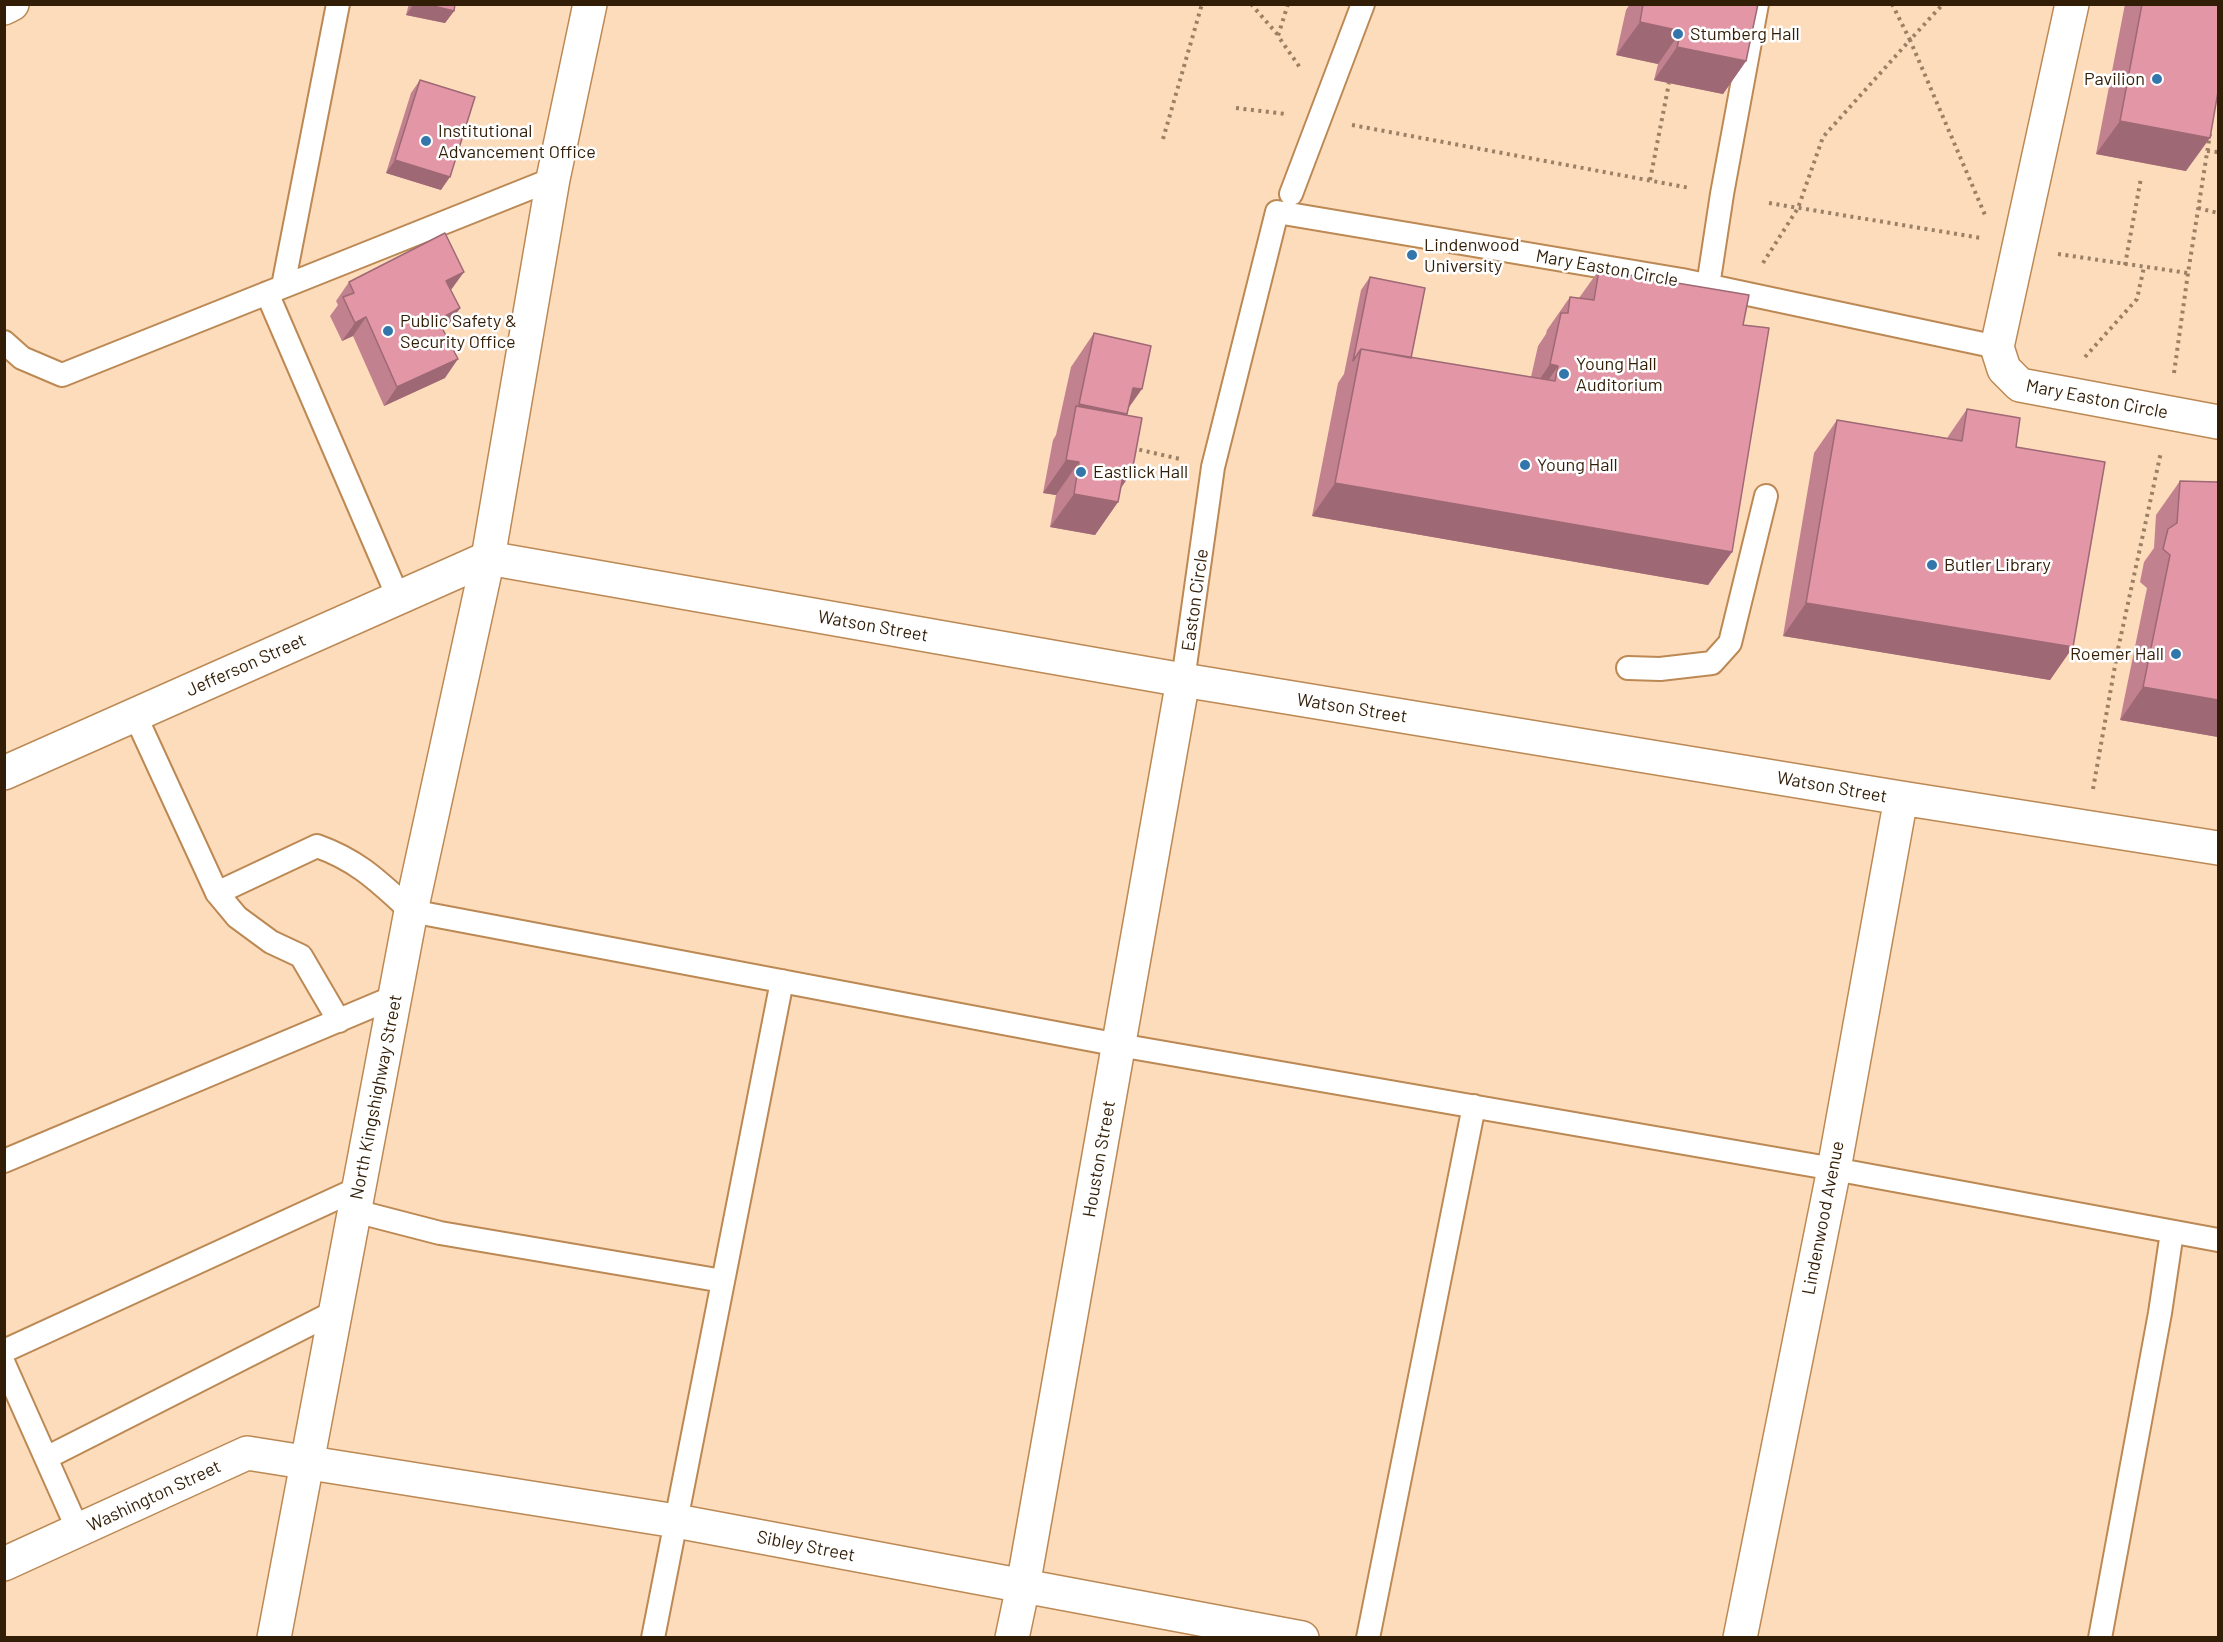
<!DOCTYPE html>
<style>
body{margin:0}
#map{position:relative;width:2223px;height:1642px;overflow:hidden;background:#fddcbc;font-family:Barlow,sans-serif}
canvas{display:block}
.frame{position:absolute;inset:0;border:6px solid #321e07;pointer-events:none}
</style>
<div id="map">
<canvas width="2223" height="1642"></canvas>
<div class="frame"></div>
</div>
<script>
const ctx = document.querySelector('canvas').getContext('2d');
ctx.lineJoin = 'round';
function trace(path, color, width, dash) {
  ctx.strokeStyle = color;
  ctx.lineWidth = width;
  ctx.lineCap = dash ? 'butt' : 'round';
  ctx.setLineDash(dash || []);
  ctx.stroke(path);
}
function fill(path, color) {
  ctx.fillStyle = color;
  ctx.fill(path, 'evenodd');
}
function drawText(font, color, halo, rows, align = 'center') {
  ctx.font = font + ' Barlow,sans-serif';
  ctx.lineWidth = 5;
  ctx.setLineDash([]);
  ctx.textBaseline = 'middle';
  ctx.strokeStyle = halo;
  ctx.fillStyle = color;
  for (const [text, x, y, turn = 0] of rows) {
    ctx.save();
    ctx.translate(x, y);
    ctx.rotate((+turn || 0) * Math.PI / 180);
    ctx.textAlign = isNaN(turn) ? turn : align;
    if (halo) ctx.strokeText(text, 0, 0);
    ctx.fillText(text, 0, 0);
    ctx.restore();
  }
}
const lane = new Path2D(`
 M1291,194L1363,4
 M283,286L338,4
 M1708,286L1722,194L1757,4
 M267,293L398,597
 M4,342L22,358L62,375L553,179
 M1628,668L1660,669L1712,663L1730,643L1766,496
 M1183,680L1213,467L1277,212L1682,280L1997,347
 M135,715L217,893L237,917L271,942L301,956L339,1021
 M217,893L317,846C359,861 379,882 411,911L1119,1045L1834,1169L2218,1240
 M4,1161L394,997
 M355,1211L440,1233L723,1281
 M4,1351L359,1188
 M4,1364L78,1530
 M46,1458L336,1311
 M653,1638L782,981
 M1368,1638L1474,1106
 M2100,1638L2160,1313L2172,1232`);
const street = new Path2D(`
 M2072,4L1997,347L2004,369L2020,385L2218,422
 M4,8L12,4
 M4,773L488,558L1183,680L1901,798L2218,848
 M4,1564L247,1453L676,1521L1302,1638
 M1012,1638L1023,1586L1183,680
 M1740,1638L1834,1169L1901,798`);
const secondary = new Path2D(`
 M274,1638L411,911L488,558L553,179L590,4`);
trace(lane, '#bc8954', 26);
trace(street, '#bc8954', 36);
trace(secondary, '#bc8954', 36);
trace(new Path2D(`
 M1251,4L1278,35
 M1288,4L1278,36L1301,69
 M1892,4L1910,40L1943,4
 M1236,108L1286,114
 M1352,125L1690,188
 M1163,139L1202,4
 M2207,151L2218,152
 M1650,180L1669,83
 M1769,203L1981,238
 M2198,208L2218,213
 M2058,254L2188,273L2210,134
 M1763,263L1798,208L1823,137L1910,40L1985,215
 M2125,265L2141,178
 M2085,357L2137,299L2144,267
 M2174,373L2188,273
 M1132,448L1180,459
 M2093,789L2118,649L2161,452`), '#9b8064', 4, [3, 4.5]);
trace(lane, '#fff', 22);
trace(street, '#fff', 33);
trace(secondary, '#fff', 33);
fill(new Path2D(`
 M409,4H455L454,11L445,23L406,15Z
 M1630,4H1758L1746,61L1723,94L1654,80L1658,64L1616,55L1626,10Z
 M2125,4H2218L2186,171L2096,154Z
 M420,80L441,190L386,173L411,93Z
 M1599,270L1743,325L1732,552L1708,585L1312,516L1338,383L1344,374L1361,290L1370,277L1411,358L1531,377L1538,346L1546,334L1547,330L1570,297L1579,298Z
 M349,282L451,290L460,308L447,327L443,329L445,378L384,406L353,336L342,341L330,316L338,305L336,301Z
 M1094,333L1129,408L1126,415L1120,489L1118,502L1095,535L1050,527L1056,495L1043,493L1053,440L1056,435L1071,367Z
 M1967,409L2016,447L2073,647L2050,680L1783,636L1814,453L1837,420L1947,438Z
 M2180,481L2218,482V737L2120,720L2147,588L2140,582L2144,562L2154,548L2156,515Z`), '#c2818f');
fill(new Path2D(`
 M414,4H425L454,11L445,23L406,15Z
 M1640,22L1681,31L1658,64L1616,55Z
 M1677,47L1746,61L1723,94L1654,80Z
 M2120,121L2210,138L2186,171L2096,154Z
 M395,160L450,177L441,190L386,173Z
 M464,272L451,290L446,281Z
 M460,308L447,327L425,339L438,320Z
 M366,317L353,336L342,341L355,323Z
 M458,359L445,378L384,406L397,387Z
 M1550,364L1558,366L1535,400L1527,398Z
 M1133,388L1142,389L1125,413L1127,414L1104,447L1076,408L1079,404Z
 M1066,460L1079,462L1056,495L1043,493Z
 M1124,471L1132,472L1112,501L1118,502L1095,535L1050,527L1074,494Z
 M1335,483L1732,552L1708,585L1312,516Z
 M1806,603L2073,647L2050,680L1783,636Z
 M2143,687L2218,700V737L2120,720Z`), '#9e6974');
const building = new Path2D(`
 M425,4H455L454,11Z
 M1643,4H1758L1746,61L1677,47L1681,31L1640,22Z
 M2142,4H2218V92L2210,138L2120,121Z
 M420,80L475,97L450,177L395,160Z
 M445,233L464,272L446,281L460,308L438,320L458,359L397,387L366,317L355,323L343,297L354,293L349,282Z
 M1599,270L1749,295L1743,325L1769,328L1732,552L1335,483L1361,349L1555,381L1558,366L1550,364L1561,313H1568L1570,297L1594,300Z
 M1370,277L1425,288L1411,358L1361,349L1353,361Z
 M1094,333L1151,346L1142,389L1133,388L1127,414L1079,404Z
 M1076,406L1142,418L1132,472L1124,471L1118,502L1074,494L1079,462L1066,460Z
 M1967,409L2020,418L2016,447L2105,462L2073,647L1806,603L1837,420L1962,441Z
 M2180,481L2218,482V700L2143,687L2170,555L2163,549L2168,529L2177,523Z`);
fill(building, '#e296a6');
trace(building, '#9e6974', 1.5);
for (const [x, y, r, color] of [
 [1678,34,6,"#3376ab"],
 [2157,79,6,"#3376ab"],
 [426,141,6,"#3376ab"],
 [1412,255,6,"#3376ab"],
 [388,331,6,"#3376ab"],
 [1564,374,6,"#3376ab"],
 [1525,465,6,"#3376ab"],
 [1081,472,6,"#3376ab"],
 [1932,565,6,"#3376ab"],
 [2176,654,6,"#3376ab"]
]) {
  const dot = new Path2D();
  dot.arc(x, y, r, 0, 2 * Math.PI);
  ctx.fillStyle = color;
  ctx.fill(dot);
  trace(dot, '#fff', 2);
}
drawText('18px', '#321e07', '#fff', [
 ["Stumberg Hall",1690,34],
 ["Pavilion",2145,79,"right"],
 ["Institutional",438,131],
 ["Advancement Office",438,152],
 ["Lindenwood",1424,245],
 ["University",1424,266],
 ["Public Safety &",400,321],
 ["Security Office",400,342],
 ["Young Hall",1576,364],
 ["Auditorium",1576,385],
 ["Young Hall",1537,465],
 ["Eastlick Hall",1093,472],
 ["Butler Library",1944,565],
 ["Roemer Hall",2164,654,"right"]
], 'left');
drawText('18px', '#321e07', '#fff', [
 ["Mary Easton Circle",1607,268,10],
 ["Mary Easton Circle",2097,399,11],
 ["Easton Circle",1195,600,-82],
 ["Watson Street",873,626,10],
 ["Jefferson Street",246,665,-24],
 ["Watson Street",1352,708,9],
 ["Watson Street",1832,787,10],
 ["North Kingshighway Street",376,1097,-79],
 ["Houston Street",1099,1159,-80],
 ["Lindenwood Avenue",1823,1218,-79],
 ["Washington Street",154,1496,-25],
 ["Sibley Street",806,1546,11]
]);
</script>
